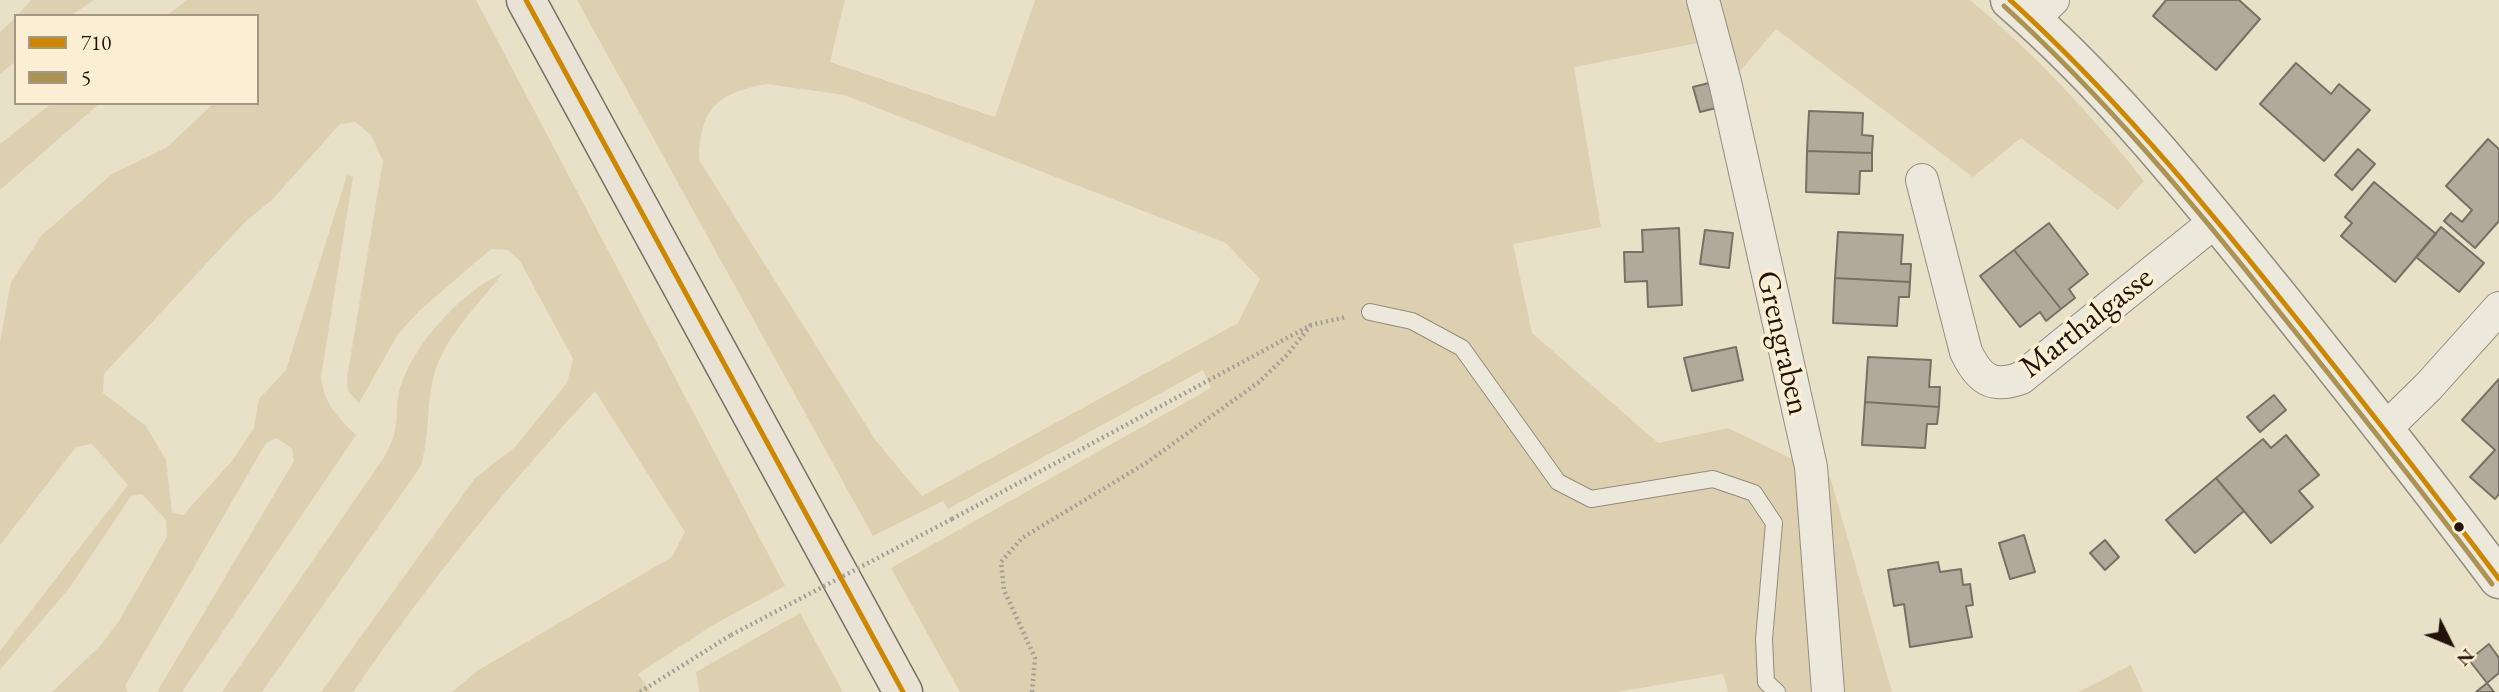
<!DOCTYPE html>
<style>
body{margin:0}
#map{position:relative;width:2499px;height:692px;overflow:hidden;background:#e9e0c8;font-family:"EB Garamond",serif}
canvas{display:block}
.legend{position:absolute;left:14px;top:14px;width:245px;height:91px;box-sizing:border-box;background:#faefd3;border:2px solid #a49783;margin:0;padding:9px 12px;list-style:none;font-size:21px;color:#23120a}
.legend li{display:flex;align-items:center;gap:14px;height:35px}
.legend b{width:35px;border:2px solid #a49783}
.north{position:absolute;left:2415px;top:608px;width:70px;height:70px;-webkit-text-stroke:5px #faefd3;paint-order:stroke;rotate:133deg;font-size:19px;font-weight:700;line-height:28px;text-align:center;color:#23120a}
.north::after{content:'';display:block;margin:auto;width:24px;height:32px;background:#23120a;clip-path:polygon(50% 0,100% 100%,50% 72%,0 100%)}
</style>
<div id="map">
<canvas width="2499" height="692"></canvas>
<ul class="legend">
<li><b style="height:9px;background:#cd8802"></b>710</li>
<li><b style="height:9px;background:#ab9354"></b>5</li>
</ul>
<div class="north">N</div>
</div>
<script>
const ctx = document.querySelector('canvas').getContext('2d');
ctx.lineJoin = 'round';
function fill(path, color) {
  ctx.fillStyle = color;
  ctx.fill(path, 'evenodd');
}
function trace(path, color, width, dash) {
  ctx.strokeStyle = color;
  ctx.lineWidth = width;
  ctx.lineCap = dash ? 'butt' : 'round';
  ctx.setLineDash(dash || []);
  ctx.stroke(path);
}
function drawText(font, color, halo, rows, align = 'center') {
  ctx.font = font + ' "EB Garamond",serif';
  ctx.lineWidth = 7;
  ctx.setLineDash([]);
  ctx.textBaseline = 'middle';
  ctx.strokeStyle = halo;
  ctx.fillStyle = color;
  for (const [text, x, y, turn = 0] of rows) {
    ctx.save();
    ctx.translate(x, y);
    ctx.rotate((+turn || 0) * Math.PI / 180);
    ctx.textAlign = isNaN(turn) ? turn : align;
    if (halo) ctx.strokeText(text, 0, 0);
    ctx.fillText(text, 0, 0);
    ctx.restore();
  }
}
fill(new Path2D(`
 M31,0H94L70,16H17Z
 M187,0H476L785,586L713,625L638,674L651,692H452L477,671L672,557L685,532L595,391C507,486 426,585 353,692H321L475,478L515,447L567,383L573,359L520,261L508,250L491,249L420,310L398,334L359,403L348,391L347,378L383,161L371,135L355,122L340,124L272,200L245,222L104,374L103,393L146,426L166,460L172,513L183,515L232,461L254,428L259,399L286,370L347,175L353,177L321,377C324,404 337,416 356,435L182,692H157L294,461L292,448L276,438L266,443L125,686L128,692H52L101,645L119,621L167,537L166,520L142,494L131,496L70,587L0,670V651L128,485L92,444L76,447L0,545V342L11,282L42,235L112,174L166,148L214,103H257V16H166Z
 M577,0H845L830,62L995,117L1035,0H1970C2035,54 2092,115 2144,181L2118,210L2021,138L1973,177L1776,29L1734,78L1724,38L1574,67L1601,227L1513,244L1532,333L1658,443L1728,428L1830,477L1892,692H1728L1723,674L1617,692H960L891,568L1211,388L1203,370L948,509L943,501L873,536ZM767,84L844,95L1226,243L1260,279L1238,323L922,496L876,441L699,160C700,108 717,93 767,84Z
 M16,17V61L0,74V32Z
 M52,103H100L0,190V144Z
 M503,273C479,304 444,337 434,375C426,405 430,434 421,466L262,692H222L385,456C388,448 394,439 395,430C398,416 396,402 400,388C414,343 461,292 503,273Z
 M800,613L843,692H699L696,672Z
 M2131,665L2143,692H2079Z`), '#ddd0b0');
const building = new Path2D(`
 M2166,0H2239L2260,19L2216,70L2153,16Z
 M2296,63L2331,94L2339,84L2370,110L2324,161L2260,104Z
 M1709,83L1716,108L1700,112L1693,87Z
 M1809,111L1863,113L1862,135L1873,136L1872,153L1807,151Z
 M2488,139L2499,149V221L2475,248L2444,221L2451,213L2462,222L2472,210L2446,186Z
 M2358,149L2375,164L2352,190L2335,175Z
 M1807,151L1872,153V171H1860L1859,194L1806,192Z
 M2374,182L2436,234L2395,282L2341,236L2352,223L2345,217Z
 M2049,223L2088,274L2069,289L2075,298L2061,309L2014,250Z
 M2441,227L2484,263L2459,292L2416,257Z
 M1679,228L1682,305L1648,307L1647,281L1625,282L1624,252H1643L1642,230Z
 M1705,230L1733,233L1729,268L1700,264Z
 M1838,232L1903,235L1901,264H1911L1910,282L1835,278Z
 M2014,250L2061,309L2046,321L2040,312L2020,327L1980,276Z
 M1835,278L1910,282L1909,297H1899L1897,326L1833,323Z
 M1736,347L1743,380L1692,391L1684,358Z
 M1868,357L1931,360L1929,387H1940L1939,407L1865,402Z
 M2499,379V494L2495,499L2470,477L2495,450L2462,420Z
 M2274,395L2286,410L2260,432L2247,417Z
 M1865,402L1939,407L1937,424H1927L1925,448L1862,445Z
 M2286,435L2319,475L2299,491L2313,507L2271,543L2216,478L2263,439L2271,448Z
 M2216,478L2244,511L2195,553L2166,520Z
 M2024,535L2035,572L2010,579L1999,543Z
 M2105,540L2119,557L2105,570L2090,553Z
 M1938,562L1940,572L1961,569L1963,585L1970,584L1973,605L1966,606L1972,637L1910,647L1904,604L1894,606L1888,570Z
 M2489,644L2499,658V673L2487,683L2469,660Z
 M2487,683L2494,692H2476Z`);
fill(building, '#b1aa9a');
trace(building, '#787064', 2);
const service = new Path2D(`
 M1370,312L1412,321L1462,348L1558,482L1591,499L1713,479L1754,493L1774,523L1764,639L1766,682L1777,692`);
const minor = new Path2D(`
 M1703,0L1725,82L1811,467L1828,692
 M2033,19L2053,0
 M1922,180L1966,352C1979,379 1992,389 2021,378L2217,220
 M2385,429L2428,387L2499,308`);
const tertiary = new Path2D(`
 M2010,0C2108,85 2189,186 2270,286C2348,383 2425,480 2499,579`);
const primary = new Path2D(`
 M526,0L903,692`);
trace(service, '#938c7e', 18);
trace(minor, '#938c7e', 34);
trace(tertiary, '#938c7e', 41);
trace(primary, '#787064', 41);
trace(new Path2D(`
 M952,519L1311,325L1346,317
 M640,692L731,635
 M1032,692L1035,658L1004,590L1001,562L1022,538L1146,463L1259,382L1287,355L1311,325`), '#a5a097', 4.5, [2, 3.5]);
trace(service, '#ece8dc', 16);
trace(minor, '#ece8dc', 32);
trace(tertiary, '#ece8dc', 38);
trace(primary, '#e9e3d6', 38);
trace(new Path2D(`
 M731,635L952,519`), '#a5a097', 4.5, [2, 3.5]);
trace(new Path2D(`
 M526,0L903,692
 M2010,0C2111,92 2198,196 2284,303C2357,394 2429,486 2499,579`), '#cd8802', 5);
trace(new Path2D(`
 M2004,6C2105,98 2192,202 2277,309C2350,400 2422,491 2492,584`), '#ab9354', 5);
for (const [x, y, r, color] of [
 [2459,527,6,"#23120a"]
]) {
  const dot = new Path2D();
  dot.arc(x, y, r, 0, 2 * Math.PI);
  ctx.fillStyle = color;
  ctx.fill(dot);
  trace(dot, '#faefd3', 2.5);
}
drawText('32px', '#23120a', '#faefd3', [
 ["Marthalgasse",2087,323,-38],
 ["Grengraben",1782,343,77]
]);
</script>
